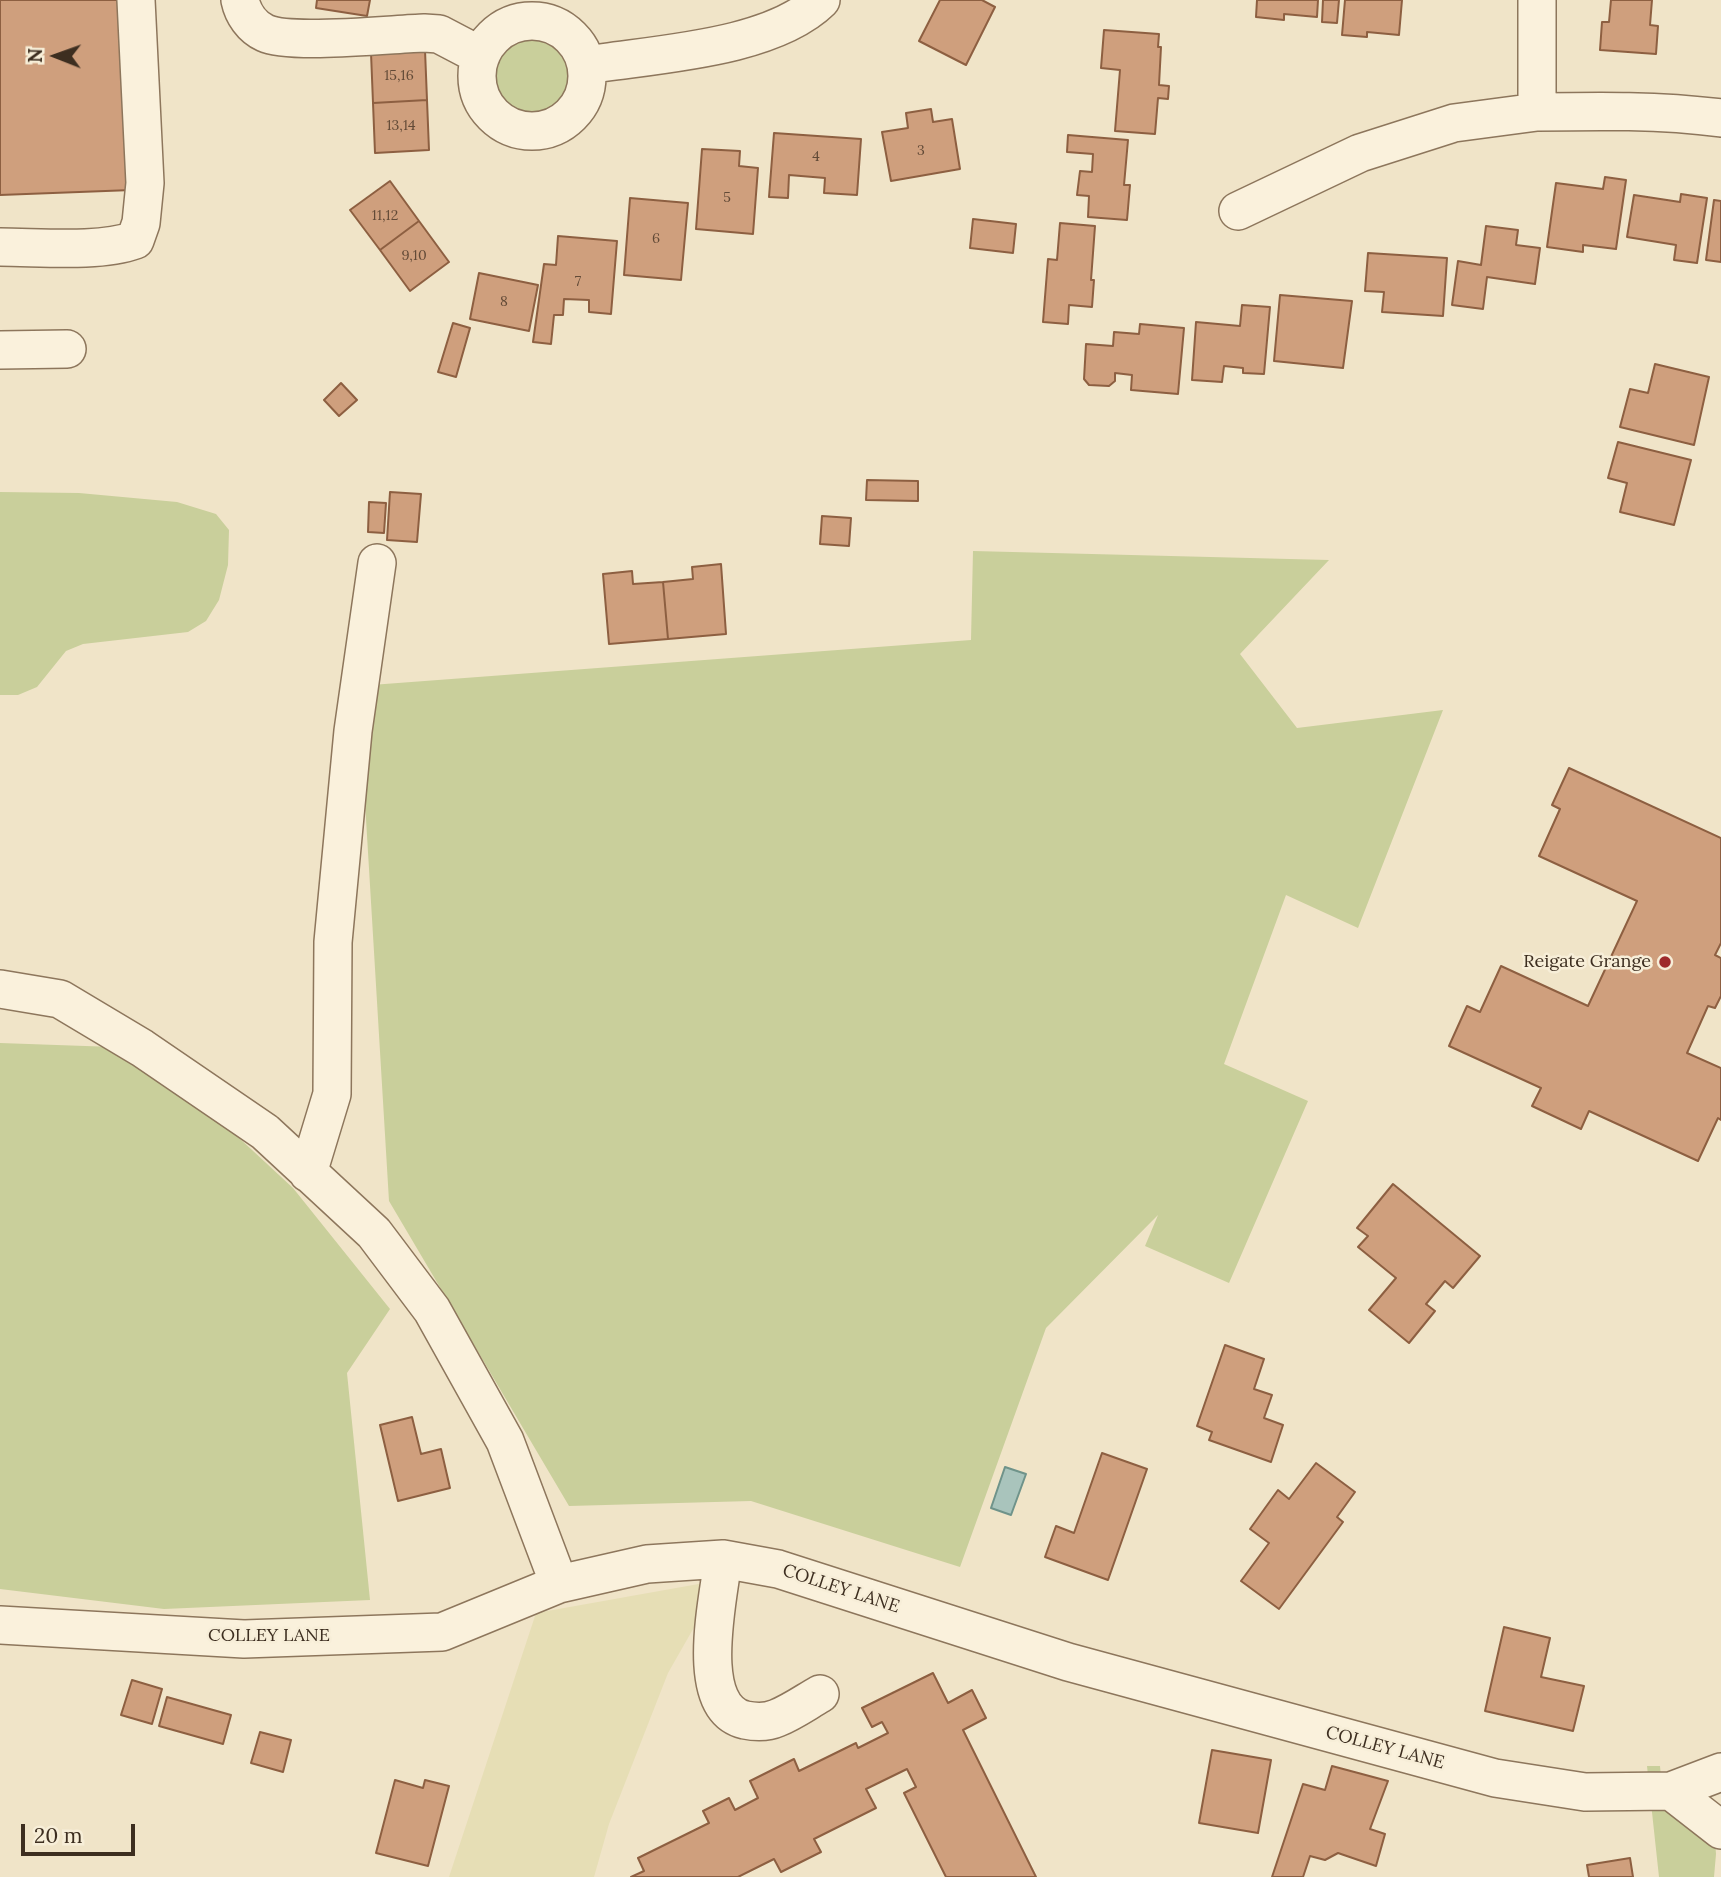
<!DOCTYPE html>
<style>
body{margin:0}
#map{position:relative;width:1721px;height:1877px;overflow:hidden;background:#f0e4c8;font-family:Lora,serif}
canvas{display:block}
.north{position:absolute;left:21px;top:21px;width:70px;height:70px;-webkit-text-stroke:5px #f7eed8;paint-order:stroke;rotate:271deg;font-size:19px;font-weight:700;line-height:28px;text-align:center;color:#3d2e20}
.north::after{content:'';display:block;margin:auto;width:24px;height:32px;background:#3d2e20;clip-path:polygon(50% 0,100% 100%,50% 72%,0 100%)}
.scale{position:absolute;left:21px;top:1824px;width:114px;height:32px;box-sizing:border-box;border:4px solid #3d2e20;border-top:0;padding-left:9px;font-size:21px;line-height:24px;white-space:nowrap;color:#3d2e20;-webkit-text-stroke:5px #f7eed8;paint-order:stroke}
</style>
<div id="map">
<canvas width="1721" height="1877"></canvas>
<div class="north">N</div>
<div class="scale">20 m</div>
</div>
<script>
const ctx = document.querySelector('canvas').getContext('2d');
ctx.lineJoin = 'round';
function fill(path, color) {
  ctx.fillStyle = color;
  ctx.fill(path, 'evenodd');
}
function trace(path, color, width, dash) {
  ctx.strokeStyle = color;
  ctx.lineWidth = width;
  ctx.lineCap = dash ? 'butt' : 'round';
  ctx.setLineDash(dash || []);
  ctx.stroke(path);
}
function drawText(font, color, halo, rows, align = 'center') {
  ctx.font = font + ' Lora,serif';
  ctx.lineWidth = 5;
  ctx.setLineDash([]);
  ctx.textBaseline = 'middle';
  ctx.strokeStyle = halo;
  ctx.fillStyle = color;
  for (const [text, x, y, turn = 0] of rows) {
    ctx.save();
    ctx.translate(x, y);
    ctx.rotate((+turn || 0) * Math.PI / 180);
    ctx.textAlign = isNaN(turn) ? turn : align;
    if (halo) ctx.strokeText(text, 0, 0);
    ctx.fillText(text, 0, 0);
    ctx.restore();
  }
}
fill(new Path2D(`
 M721,1580L668,1673L609,1824L594,1877H449L536,1613Z`), '#e6deb5');
fill(new Path2D(`
 M493 75a39 39 0 1 1 78 0a39 39 0 1 1-78 0Z
 M0,492L79,493L177,502L216,514L229,530L228,565L219,600L206,621L188,632L83,644L66,651L37,687L18,695H0Z
 M973,551L1329,560L1240,654L1297,728L1443,710L1358,928L1286,895L1224,1064L1308,1101L1229,1283L1145,1246L1158,1215L1046,1328L960,1567L751,1501L569,1506L389,1201L358,686L971,640Z
 M0,1043L142,1048L293,1188L390,1309L347,1373L370,1600L164,1609L0,1589Z
 M1647,1766H1660L1664,1810L1715,1841L1716,1854L1714,1877H1659Z`), '#c9cf9b');
const water = new Path2D(`
 M1005,1467L1026,1474L1011,1515L991,1508Z`);
fill(water, '#a9c4bc');
trace(water, '#6f938a', 2);
const building = new Path2D(`
 M0,0H125L132,190L0,195Z
 M317,0H370L367,16L316,8Z
 M940,0H982L995,7L966,65L919,41Z
 M1257,0H1318L1317,17L1284,14V20L1256,17Z
 M1323,0H1339L1337,23L1322,22Z
 M1345,0H1402L1399,35L1367,32V37L1342,35Z
 M1611,0H1652L1650,25L1658,26L1656,54L1600,50L1602,22H1609Z
 M1104,30L1159,34L1158,47H1161L1159,85L1169,86L1168,99L1158,98L1155,134L1115,131L1120,70L1101,68Z
 M425,50L427,100L373,103L371,53Z
 M427,100L429,150L375,153L373,103Z
 M931,109L933,122L952,119L960,169L891,181L882,132L908,128L906,113Z
 M774,133L861,139L857,195L824,193L825,178L789,175L788,198L769,197Z
 M1068,135L1128,140L1124,185H1130L1127,220L1088,217L1089,196L1077,195L1080,171L1092,172L1093,154L1067,152Z
 M702,149L740,151L739,166L758,168L753,234L696,229Z
 M1605,177L1626,180L1616,249L1583,245V252L1547,247L1556,183L1603,189Z
 M390,181L419,221L380,250L350,210Z
 M1681,194L1707,198L1697,263L1674,260L1676,245L1627,237L1634,195L1680,202Z
 M630,198L688,203L681,280L624,275Z
 M1714,200L1721,201V262L1706,260Z
 M973,219L1016,224L1013,253L970,248Z
 M419,221L449,262L410,291L380,250Z
 M1060,223L1095,226L1091,280H1094L1092,307L1069,305L1068,324L1043,322L1048,259L1057,260Z
 M1486,226L1518,230L1516,245L1540,248L1535,284L1487,277L1483,309L1452,305L1458,261L1481,265Z
 M558,236L617,241L611,314L589,312V300L564,299L563,315H554L551,344L533,342L544,264L556,265Z
 M1368,253L1447,258L1443,316L1382,312L1384,292L1365,291Z
 M479,273L538,285L529,331L470,319Z
 M1280,295L1352,301L1343,368L1274,361Z
 M1242,305L1270,307L1264,374L1243,373V368L1224,366L1222,382L1192,380L1196,322L1240,326Z
 M453,323L470,328L456,377L438,372Z
 M1140,324L1184,328L1178,394L1131,390L1132,375L1115,373V381L1109,386L1089,385L1084,379L1086,344L1113,346L1114,332L1139,334Z
 M1655,364L1709,377L1694,445L1620,427L1630,389L1648,393Z
 M341,383L357,400L339,416L324,400Z
 M1618,442L1691,460L1674,525L1620,512L1627,483L1608,478Z
 M867,480L918,481V501L866,500Z
 M390,492L421,494L417,542L387,540Z
 M369,502L386,503L384,533L368,532Z
 M822,516L851,518L849,546L820,544Z
 M721,564L726,634L668,639L663,582L693,579L692,567Z
 M632,571L633,584L663,582L668,639L609,644L603,574Z
 M1569,768L1721,838V943L1715,955L1721,958V996L1715,1008L1708,1006L1687,1053L1721,1068V1120L1718,1118L1698,1161L1589,1111L1581,1129L1532,1106L1541,1088L1449,1046L1467,1006L1480,1012L1501,966L1588,1006L1637,901L1539,856L1560,809L1552,805Z
 M1393,1184L1480,1256L1453,1288L1445,1281L1426,1304L1435,1311L1409,1343L1369,1310L1396,1278L1358,1247L1368,1236L1357,1228Z
 M1225,1345L1264,1359L1254,1389L1272,1395L1264,1418L1283,1425L1271,1462L1209,1440L1212,1432L1197,1426Z
 M412,1417L421,1454L441,1449L450,1488L398,1501L380,1425Z
 M1102,1453L1147,1469L1108,1580L1045,1557L1056,1526L1074,1533Z
 M1316,1463L1355,1492L1337,1517L1343,1522L1279,1609L1241,1581L1269,1543L1250,1529L1278,1490L1289,1499Z
 M1504,1627L1550,1638L1541,1677L1584,1686L1573,1731L1485,1711Z
 M933,1673L948,1703L972,1690L986,1718L963,1730L1036,1877H946L904,1793L916,1787L907,1769L866,1789L876,1808L814,1839L821,1852L781,1872L774,1859L738,1877H631L644,1871L638,1858L709,1823L703,1811L729,1798L735,1810L758,1798L750,1781L794,1759L799,1771L856,1743L858,1748L888,1733L882,1722L872,1727L862,1708Z
 M132,1680L162,1689L152,1724L121,1715Z
 M167,1697L231,1715L223,1744L159,1726Z
 M260,1732L291,1740L283,1772L251,1763Z
 M1212,1750L1271,1760L1258,1833L1199,1823Z
 M1332,1766L1388,1781L1370,1829L1385,1834L1376,1866L1338,1853L1325,1860L1310,1856L1303,1877H1272L1303,1784L1325,1790Z
 M395,1780L423,1788L425,1780L449,1786L428,1866L376,1853Z
 M1630,1858L1633,1877H1589L1587,1865Z`);
fill(building, '#cf9f7d');
trace(building, '#8d5f41', 2);
const minor = new Path2D(`
 M240,0C243,14 252,27 265,33C290,45 392,34 424,33L439,34L481,56
 M1537,0V112C1598,111 1660,110 1721,118
 M477 76a55 55 0 1 1 110 0a55 55 0 1 1-110 0Z
 M587,65C655,54 771,49 821,0
 M1238,211L1360,153L1454,123L1537,112
 M0,247C40,247 99,253 135,240L141,223L145,183L136,0
 M0,350L67,349
 M0,989L60,999L142,1048L265,1132L374,1233L432,1310L505,1441L559,1584
 M308,1173L332,1094L333,942L353,731L377,563
 M723,1559C719,1597 692,1707 745,1720C755,1722 768,1722 777,1718C792,1712 806,1702 820,1694
 M0,1625L244,1639L442,1632L559,1584L647,1564L723,1559L778,1569L1068,1662L1495,1778L1585,1792L1671,1791L1721,1772
 M1671,1791L1721,1830`);
trace(minor, '#8d765c', 40);
trace(minor, '#faf1dc', 37);
for (const [x, y, r, color] of [
 [1665,962,7,"#9e2a2b"]
]) {
  const dot = new Path2D();
  dot.arc(x, y, r, 0, 2 * Math.PI);
  ctx.fillStyle = color;
  ctx.fill(dot);
  trace(dot, '#f7eed8', 2.5);
}
drawText('14px', '#624a37', null, [
 ["15,16",399,76],
 ["13,14",401,126],
 ["3",921,151],
 ["4",816,157],
 ["5",727,198],
 ["11,12",385,216],
 ["6",656,239],
 ["9,10",414,256],
 ["7",578,282],
 ["8",504,302]
]);
drawText('18px', '#3d2e20', '#f7eed8', [
 ["Reigate Grange",1651,962]
], 'right');
drawText('18px', '#3d2e20', '#f7eed8', [
 ["COLLEY LANE",841,1589,18],
 ["COLLEY LANE",269,1636],
 ["COLLEY LANE",1385,1748,15]
]);
</script>
